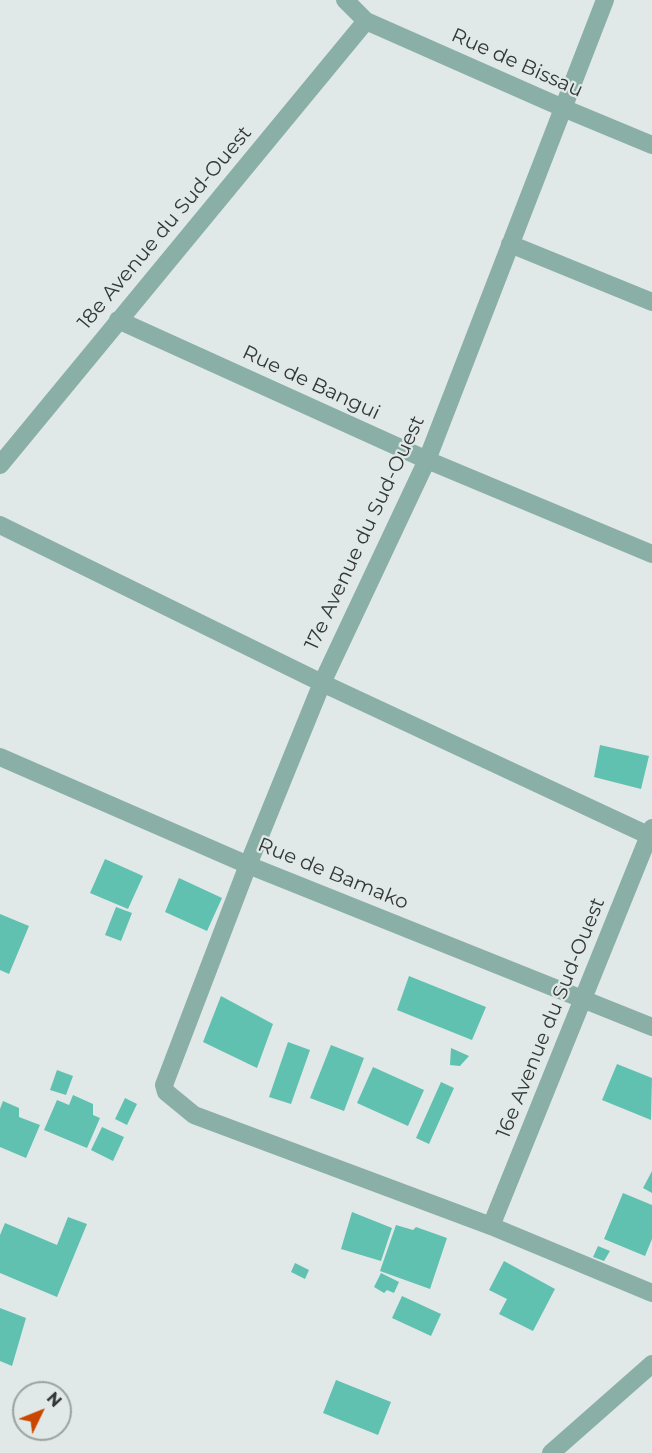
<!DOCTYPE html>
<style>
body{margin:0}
#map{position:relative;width:652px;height:1453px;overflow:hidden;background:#e0e9e7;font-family:Montserrat,sans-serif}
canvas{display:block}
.north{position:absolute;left:12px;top:1381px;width:60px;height:60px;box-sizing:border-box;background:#e0e9e7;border:2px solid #9ba2a0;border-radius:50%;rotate:47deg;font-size:16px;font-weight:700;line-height:24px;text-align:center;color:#333736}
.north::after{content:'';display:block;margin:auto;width:21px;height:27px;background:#cb4600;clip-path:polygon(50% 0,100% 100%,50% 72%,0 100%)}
</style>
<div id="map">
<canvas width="652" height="1453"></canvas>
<div class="north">N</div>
</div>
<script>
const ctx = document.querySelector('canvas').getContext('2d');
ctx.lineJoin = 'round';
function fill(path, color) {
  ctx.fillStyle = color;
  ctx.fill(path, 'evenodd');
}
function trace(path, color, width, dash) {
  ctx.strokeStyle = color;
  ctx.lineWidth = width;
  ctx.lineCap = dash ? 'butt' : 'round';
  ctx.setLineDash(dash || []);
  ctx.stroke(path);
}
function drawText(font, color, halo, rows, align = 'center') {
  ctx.font = font + ' Montserrat,sans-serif';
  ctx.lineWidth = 4.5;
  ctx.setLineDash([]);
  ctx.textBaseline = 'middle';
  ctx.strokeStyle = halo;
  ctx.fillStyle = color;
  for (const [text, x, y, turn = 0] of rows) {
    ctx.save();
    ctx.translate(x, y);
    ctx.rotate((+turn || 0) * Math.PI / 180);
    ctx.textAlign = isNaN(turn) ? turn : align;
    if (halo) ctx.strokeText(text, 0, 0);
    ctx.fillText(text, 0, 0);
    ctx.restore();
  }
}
fill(new Path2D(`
 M600,745L649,756L641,789L594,777Z
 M105,859L143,876L128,909L90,893Z
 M179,878L222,898L207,931L165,912Z
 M116,907L132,913L121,941L105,935Z
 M0,914L29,926L9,974L0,970Z
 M409,976L486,1007L472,1040L397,1010Z
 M221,996L273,1024L257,1068L203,1042Z
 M288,1042L310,1050L291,1104L269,1097Z
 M331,1045L364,1058L344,1111L310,1098Z
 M451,1048L469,1056L460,1066L450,1065Z
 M617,1064L652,1078L651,1120L602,1100Z
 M373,1067L424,1090L408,1126L357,1103Z
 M57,1070L73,1076L66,1095L50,1090Z
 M441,1082L454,1088L429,1144L416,1138Z
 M73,1095L93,1104V1115L100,1118L87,1148L44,1130L57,1100L69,1105Z
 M125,1098L137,1104L127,1125L115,1119Z
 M3,1101L19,1108V1117L40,1125L26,1158L0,1147V1109Z
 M102,1127L124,1137L113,1161L91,1150Z
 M652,1171V1193L643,1188Z
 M623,1193L652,1205V1239L645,1256L604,1239Z
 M352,1212L392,1228L381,1261L341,1249Z
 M68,1217L87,1224L57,1297L0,1273V1235L5,1223L57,1245Z
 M396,1225L413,1230L416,1227L447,1238L430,1289L380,1271Z
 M598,1246L610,1251L604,1261L593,1257Z
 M504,1261L555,1289L533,1331L499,1314L507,1299L489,1290Z
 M295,1263L309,1270L305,1279L291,1272Z
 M381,1273L399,1282L394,1293L387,1290L384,1293L374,1287Z
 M402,1296L441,1314L431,1336L392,1318Z
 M0,1308L26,1318L12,1366L0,1361Z
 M336,1380L391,1402L378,1435L323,1413Z`), '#60c1b0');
trace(new Path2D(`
 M345,0L366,21L563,108L652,145
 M605,0L427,460L322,683L248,865L164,1085L166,1092L194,1115L491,1226L652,1293
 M510,244L652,302
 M118,320L427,460L652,554
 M0,465L366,21
 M0,525L322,683L652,837
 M0,757L248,865L652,1027
 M491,1226L652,828
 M551,1453L652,1364`), '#89afa7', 18);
drawText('20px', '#333736', '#e0e9e7', [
 ["Rue de Bissau",517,63,24],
 ["18e Avenue du Sud-Ouest",165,228,-50],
 ["Rue de Bangui",311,383,25],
 ["17e Avenue du Sud-Ouest",365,533,-65],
 ["Rue de Bamako",333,874,22],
 ["16e Avenue du Sud-Ouest",551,1018,-68]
]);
</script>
